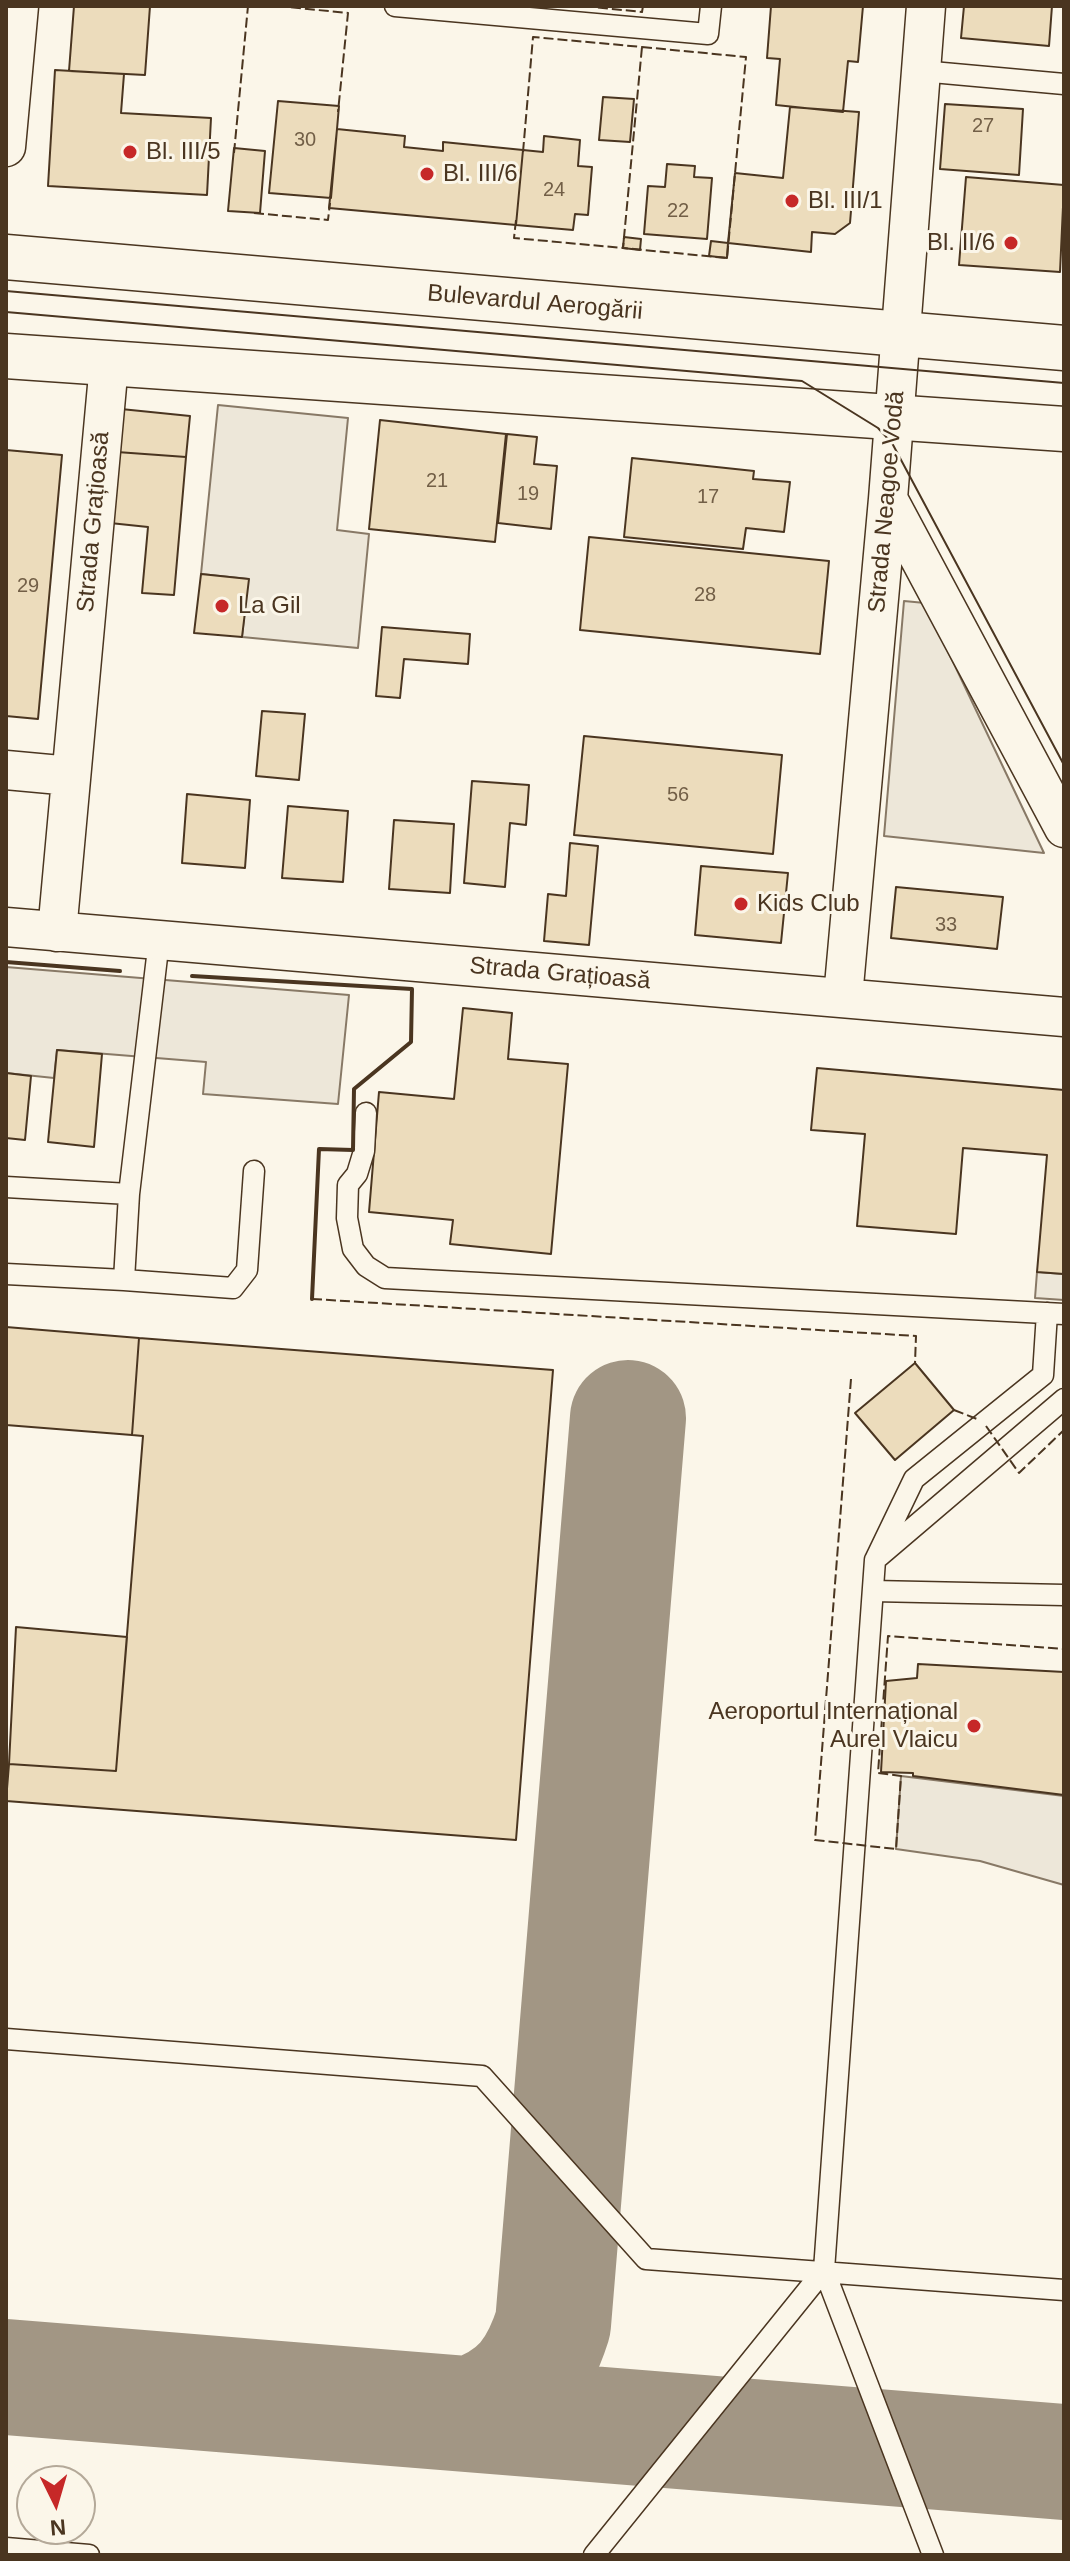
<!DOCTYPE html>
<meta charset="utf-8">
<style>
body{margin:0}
#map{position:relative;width:1070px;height:2561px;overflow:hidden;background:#fbf6e9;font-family:Arial,sans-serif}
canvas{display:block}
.frame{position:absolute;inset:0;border:8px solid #4a3520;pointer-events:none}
.north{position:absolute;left:16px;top:2465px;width:80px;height:80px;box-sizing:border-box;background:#fbf6e9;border:2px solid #b4a999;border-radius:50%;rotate:175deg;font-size:22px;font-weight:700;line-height:32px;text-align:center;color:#4a3520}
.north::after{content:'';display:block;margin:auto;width:28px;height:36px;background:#c62828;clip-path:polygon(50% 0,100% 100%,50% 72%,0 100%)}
</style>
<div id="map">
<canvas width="1070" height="2561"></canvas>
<div class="frame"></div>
<div class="north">N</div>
</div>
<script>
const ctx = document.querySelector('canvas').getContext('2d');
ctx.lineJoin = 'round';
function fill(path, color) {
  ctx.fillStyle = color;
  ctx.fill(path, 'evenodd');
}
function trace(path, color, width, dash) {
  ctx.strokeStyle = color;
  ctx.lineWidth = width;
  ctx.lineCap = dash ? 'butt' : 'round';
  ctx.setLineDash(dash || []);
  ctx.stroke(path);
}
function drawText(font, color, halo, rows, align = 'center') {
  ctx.font = font + ' Arial,sans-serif';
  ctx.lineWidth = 6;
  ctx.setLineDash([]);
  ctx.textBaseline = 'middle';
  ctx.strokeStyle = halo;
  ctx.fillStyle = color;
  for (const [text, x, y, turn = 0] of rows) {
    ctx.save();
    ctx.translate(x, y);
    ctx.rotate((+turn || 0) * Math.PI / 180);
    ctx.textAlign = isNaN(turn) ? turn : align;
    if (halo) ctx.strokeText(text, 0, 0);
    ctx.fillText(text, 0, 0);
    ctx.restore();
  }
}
const parking = new Path2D(`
 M218,405L348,418L337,530L369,534L358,648L242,637L248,579L201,574Z
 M904,601L925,603L1044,853L884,836Z
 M6,967L349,995L338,1104L203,1094L206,1062L57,1050L54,1078L6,1073Z
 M1037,1272L1064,1274V1300L1035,1298Z
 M901,1776L1064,1796V1885L980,1861L896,1849Z`);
fill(parking, '#ede7d9');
trace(parking, '#887966', 2);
trace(new Path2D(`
 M6,2377L1064,2462
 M471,2414C518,2398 538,2371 553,2324L628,1418`), '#a29684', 116);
const building = new Path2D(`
 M74,6H150L145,75L69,71Z
 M771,6H863L858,62L848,61L843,112L776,105L780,59L767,58Z
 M964,6H1052L1049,46L961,38Z
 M55,70L124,74L121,113L211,118L207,195L48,186Z
 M603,97L634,99L630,142L599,140Z
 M278,101L339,106L331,198L269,193Z
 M945,104L1023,109L1019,175L940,169Z
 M790,107L859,112L850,223L835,234L812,232L811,252L728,243L735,173L783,178Z
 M337,129L405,136L404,147L443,151V142L523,150L516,225L329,208Z
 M544,136L580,140L578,166L592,167L588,215L575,214L573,230L516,225L523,150L543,152Z
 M234,148L265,151L260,213L228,211Z
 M667,164L695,166L694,177L712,178L707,239L644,234L648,186L665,187Z
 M966,177L1064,185L1060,272L959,265Z
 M624,237L641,239L640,250L623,248Z
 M711,241L728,243L727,258L709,256Z
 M121,409L190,416L186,457L117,452Z
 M380,420L506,434L495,542L369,529Z
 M507,434L537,437L534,464L557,466L551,529L498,523Z
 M6,450L62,455L38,719L6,716Z
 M117,452L186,457L174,595L142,593L148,527L110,523Z
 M632,458L754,471L753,479L790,482L784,532L746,528L743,549L624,537Z
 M589,537L829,561L820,654L580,630Z
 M201,574L249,579L242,637L194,633Z
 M382,627L470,634L468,664L404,659L400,698L376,696Z
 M262,711L305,714L299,780L256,776Z
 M584,736L782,755L773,854L574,835Z
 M472,781L529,785L526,825L510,823L505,887L464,883Z
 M187,794L250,800L245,868L182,863Z
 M288,806L348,811L343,882L282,878Z
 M394,820L454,824L450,893L389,889Z
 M570,843L598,846L589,945L544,941L548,894L566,896Z
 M701,866L788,873L781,943L695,935Z
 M896,887L1003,897L997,949L891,938Z
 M463,1008L512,1013L508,1059L568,1064L551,1254L450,1244L453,1220L369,1212L379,1092L454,1099Z
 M57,1050L102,1054L94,1147L48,1142Z
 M817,1068L1064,1090V1274L1037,1272L1047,1155L963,1148L956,1234L857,1226L865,1134L811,1130Z
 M6,1073L31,1076L25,1140L6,1138Z
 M6,1327L139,1338L132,1435L6,1425Z
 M139,1338L553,1370L516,1840L6,1801L9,1764L116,1771L143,1436L132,1435Z
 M915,1363L954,1410L895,1460L855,1413Z
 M16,1627L127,1637L116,1771L9,1764Z
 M918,1664L1064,1672V1795L913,1776V1773L881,1772L886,1681L917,1678Z`);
fill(building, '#ecdcbc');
trace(building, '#4a3520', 2);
const lane = new Path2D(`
 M395,6L708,34L711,6
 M921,71L1064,84
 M366,1113L364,1151L357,1174L348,1185L347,1218L353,1249L366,1266L385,1278L1064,1314
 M6,1187L129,1194L124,1280L6,1274
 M129,1194L159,940
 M124,1280L233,1288L247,1270L254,1171
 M1047,1313L1043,1375L914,1479L875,1560L1064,1399
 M875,1560L824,2270L933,2555
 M873,1591L1064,1595
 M6,2039L482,2076L646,2259L1064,2290
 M6,2548L89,2555
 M594,2555L824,2270`);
const street = new Path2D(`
 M6,147L19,6
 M888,499L1064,828
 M6,770L71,776
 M6,927L1064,1017
 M57,932L109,364
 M843,997L888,499L926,6`);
const primary = new Path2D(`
 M6,257L1064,348
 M6,356L1064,429`);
trace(lane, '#4a3520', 23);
trace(street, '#4a3520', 41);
trace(primary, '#4a3520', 47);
trace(lane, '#fbf6e9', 20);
trace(street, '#fbf6e9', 38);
trace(primary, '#fbf6e9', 44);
trace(new Path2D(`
 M6,291L1064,383
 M6,312L802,381L878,428L892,443L1064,765`), '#4a3520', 2);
trace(new Path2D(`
 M277,6L348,13L338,112
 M584,6L642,12L643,6
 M642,47L746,57L727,258L623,248Z
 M523,152L533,37L642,47
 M234,153L248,6
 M254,213L328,220L330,203
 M516,220L514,238L623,248
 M312,1299L916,1336L915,1363
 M851,1379L815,1840L896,1849L901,1776L878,1773L888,1636L1064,1649
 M954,1410L977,1419
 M986,1426L1019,1473L1064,1430`), '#4a3520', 2, [10, 4]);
trace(new Path2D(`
 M6,962L120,971
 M192,976L412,989L411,1042L354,1089L353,1150L319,1149L312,1299`), '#4a3520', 4);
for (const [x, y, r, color] of [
 [130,152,8,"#c62828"],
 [427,174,8,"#c62828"],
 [792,201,8,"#c62828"],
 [1011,243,8,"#c62828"],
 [222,606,8,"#c62828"],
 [741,904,8,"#c62828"],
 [974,1726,8,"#c62828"]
]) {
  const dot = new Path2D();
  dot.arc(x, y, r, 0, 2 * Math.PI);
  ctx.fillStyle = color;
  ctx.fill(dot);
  trace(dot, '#fbf6e9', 3);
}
drawText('20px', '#725f47', null, [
 ["27",983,126],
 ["30",305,140],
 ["24",554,190],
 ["22",678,211],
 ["21",437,481],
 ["19",528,494],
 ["17",708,497],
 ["29",28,586],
 ["28",705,595],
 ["56",678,795],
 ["33",946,925]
]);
drawText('24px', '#4a3520', '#fbf6e9', [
 ["Bl. III/5",146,152],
 ["Bl. III/6",443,174],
 ["Bl. III/1",808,201],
 ["Bl. II/6",995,243,"right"],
 ["La Gil",238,606],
 ["Kids Club",757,904],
 ["Aeroportul Internațional",958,1712,"right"],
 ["Aurel Vlaicu",958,1740,"right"]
], 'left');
drawText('24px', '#4a3520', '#fbf6e9', [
 ["Bulevardul Aerogării",535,303,5],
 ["Strada Neagoe Vodă",887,502,-85],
 ["Strada Grațioasă",94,522,-85],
 ["Strada Grațioasă",560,974,5]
]);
</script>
